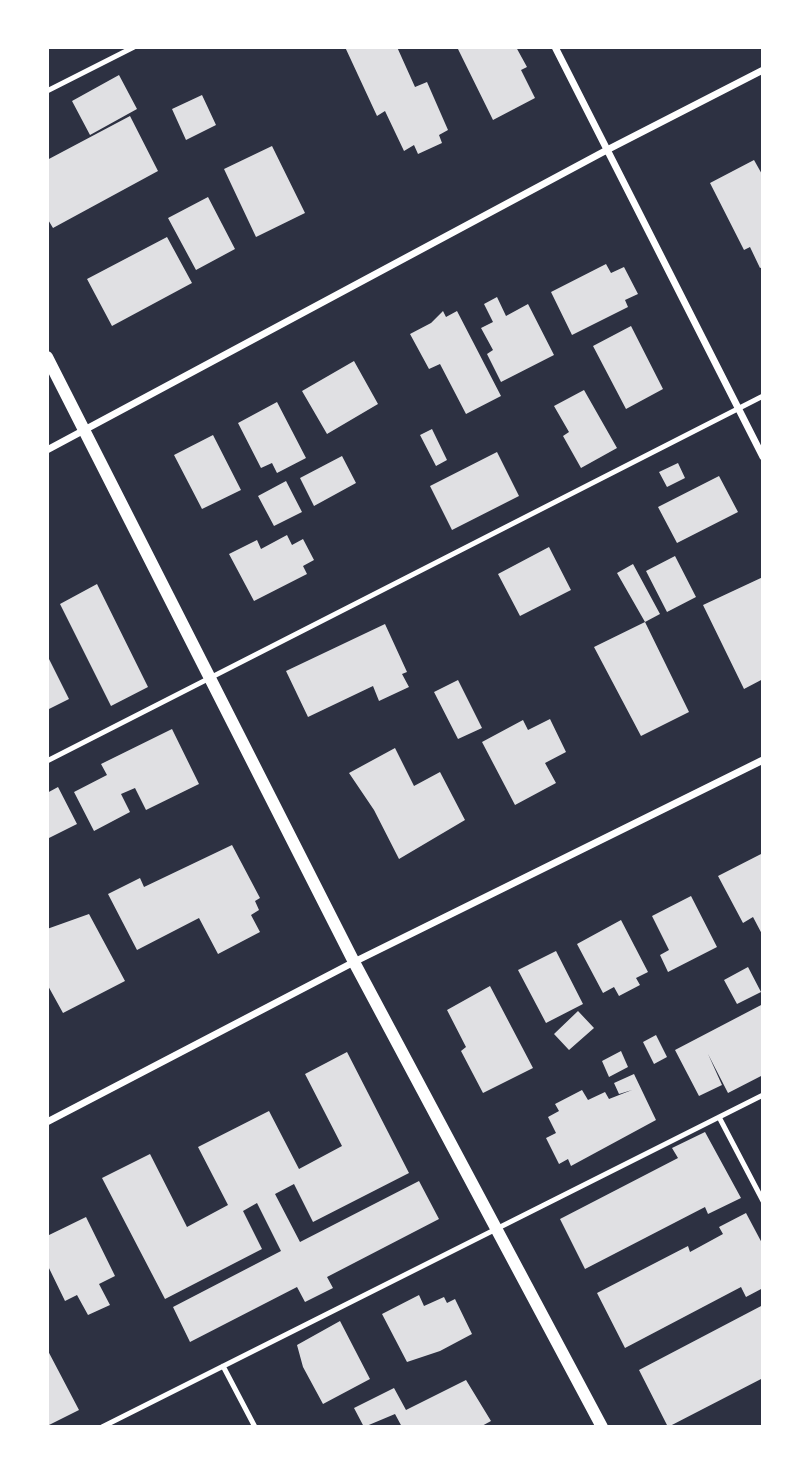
<!DOCTYPE html>
<style>
body{margin:0}
#map{position:relative;width:810px;height:1474px;overflow:hidden;background:#2d3142;font-family:Arial,sans-serif}
canvas{display:block}
.frame{position:absolute;inset:0;border:49px solid #fff;pointer-events:none}
</style>
<div id="map">
<canvas width="810" height="1474"></canvas>
<div class="frame"></div>
</div>
<script>
const ctx = document.querySelector('canvas').getContext('2d');
ctx.lineJoin = 'round';
function fill(path, color) {
  ctx.fillStyle = color;
  ctx.fill(path, 'evenodd');
}
function trace(path, color, width, dash) {
  ctx.strokeStyle = color;
  ctx.lineWidth = width;
  ctx.lineCap = dash ? 'butt' : 'round';
  ctx.setLineDash(dash || []);
  ctx.stroke(path);
}
fill(new Path2D(`
 M345,47H397L415,87L427,82L448,130L439,135L442,143L418,154L414,145L404,151L385,111L377,116Z
 M457,47H516L527,67L521,70L535,98L493,120Z
 M119,75L137,109L90,135L72,101Z
 M202,95L216,125L186,140L172,109Z
 M130,116L158,171L53,228L47,218V160Z
 M272,146L305,213L256,237L224,169Z
 M754,160L763,176V267L760,268L750,247L744,250L710,183Z
 M208,197L235,249L196,270L168,218Z
 M167,237L192,283L112,326L87,279Z
 M606,264L611,273L624,267L638,294L625,300L628,307L572,335L551,292Z
 M497,297L506,316L528,304L554,355L501,382L487,354L493,350L481,328L493,322L484,304Z
 M443,311L446,317L457,311L501,396L466,414L440,364L429,369L410,334L431,323Z
 M631,326L663,389L626,409L593,346Z
 M354,361L378,404L327,434L302,391Z
 M584,390L617,448L581,468L563,436L569,432L554,406Z
 M277,402L306,458L277,473L272,463L261,468L238,423Z
 M432,429L447,460L436,466L420,435Z
 M213,435L241,490L202,509L174,455Z
 M497,452L519,496L452,530L430,486Z
 M342,456L356,483L314,506L300,478Z
 M678,463L685,478L667,487L659,472Z
 M719,476L738,512L677,543L658,507Z
 M286,481L302,512L274,526L258,496Z
 M287,535L292,545L303,539L314,560L303,566L307,574L254,601L229,554L257,540L261,549Z
 M549,547L571,590L520,616L498,574Z
 M675,556L696,597L667,612L646,571Z
 M633,564L660,614L645,622L617,573Z
 M763,577V679L744,689L703,605Z
 M97,584L148,687L111,706L60,604Z
 M645,622L689,712L641,736L594,647Z
 M385,624L407,672L402,674L409,687L379,701L373,686L308,717L286,671Z
 M47,655L69,699L47,710Z
 M458,680L482,728L458,739L434,692Z
 M550,719L566,752L545,763L556,783L515,805L482,742L523,720L528,730Z
 M172,729L199,784L146,810L135,788L121,794L130,812L94,831L74,792L107,775L101,764Z
 M395,748L414,786L440,772L465,820L399,859L374,810L349,773Z
 M58,787L77,824L47,839V793Z
 M232,845L260,898L255,901L259,910L251,915L260,932L218,954L199,918L137,950L108,894L140,878L144,887Z
 M763,853V936L753,917L743,923L718,876Z
 M691,896L717,947L668,972L660,955L669,950L652,916Z
 M89,914L125,981L63,1013L47,984V929Z
 M621,920L648,972L636,978L640,985L619,996L614,987L603,993L577,944Z
 M556,951L583,1004L546,1023L518,970Z
 M748,967L761,992L737,1004L724,980Z
 M490,986L533,1068L483,1093L461,1051L466,1047L447,1010Z
 M763,1004V1075L728,1093L708,1054L722,1085L699,1096L675,1050Z
 M578,1011L594,1028L569,1050L554,1034Z
 M656,1035L667,1057L654,1064L643,1042Z
 M621,1051L628,1067L609,1077L602,1061Z
 M347,1052L409,1173L313,1222L294,1184L275,1194L300,1242L419,1181L439,1219L327,1277L333,1288L305,1302L297,1287L190,1342L173,1307L281,1251L257,1203L243,1211L262,1249L165,1299L102,1178L150,1154L187,1227L228,1205L198,1147L269,1111L299,1169L342,1146L305,1074Z
 M634,1074L656,1120L571,1166L568,1159L559,1164L546,1138L556,1133L548,1117L559,1111L555,1104L582,1090L588,1100L605,1092L609,1099L632,1090L619,1094L614,1083Z
 M705,1132L741,1198L708,1214L705,1207L585,1269L560,1219L678,1158L672,1148Z
 M746,1213L763,1245V1288L746,1297L741,1287L625,1348L597,1293L688,1246L690,1252L723,1234L719,1227Z
 M86,1217L115,1276L99,1284L110,1305L88,1315L77,1295L65,1301L47,1264V1236Z
 M419,1295L424,1306L444,1297L447,1303L455,1299L472,1334L440,1351L407,1362L382,1314Z
 M763,1305V1378L668,1427L639,1370Z
 M340,1321L370,1379L323,1404L303,1367L297,1345Z
 M47,1349L79,1410L47,1426Z
 M466,1380L491,1421L480,1427H402L395,1414L364,1427L354,1408L394,1388L406,1410Z`), '#e0e0e3');
trace(new Path2D(`
 M47,91L134,47
 M47,761L763,396
 M719,1117L763,1201
 M223,1366L255,1427
 M102,1427L763,1095`), '#fff', 5);
trace(new Path2D(`
 M555,47L763,457
 M47,450L605,151L763,70
 M47,1122L354,962L763,760`), '#fff', 7);
trace(new Path2D(`
 M47,357L354,962L602,1427`), '#fff', 12);
</script>
